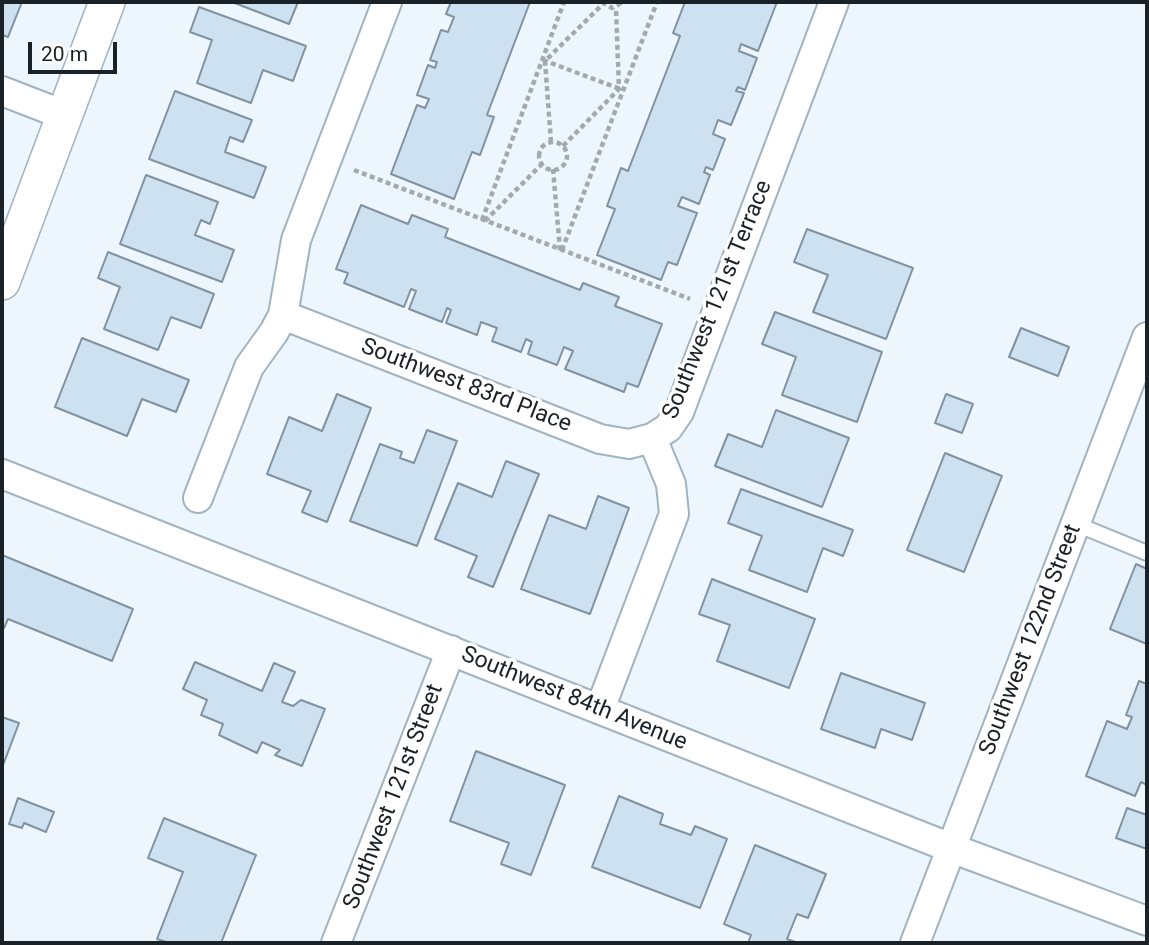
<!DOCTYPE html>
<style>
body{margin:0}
#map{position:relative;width:1149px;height:945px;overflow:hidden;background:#eef6fd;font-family:Roboto,sans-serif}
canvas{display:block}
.frame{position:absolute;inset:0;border:4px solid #1a2228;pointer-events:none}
.scale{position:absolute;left:28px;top:42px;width:89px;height:32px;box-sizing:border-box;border:4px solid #1a2228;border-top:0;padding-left:9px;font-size:21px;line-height:24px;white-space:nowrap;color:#1a2228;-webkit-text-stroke:5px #fff;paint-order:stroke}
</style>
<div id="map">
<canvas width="1149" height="945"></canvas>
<div class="frame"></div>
<div class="scale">20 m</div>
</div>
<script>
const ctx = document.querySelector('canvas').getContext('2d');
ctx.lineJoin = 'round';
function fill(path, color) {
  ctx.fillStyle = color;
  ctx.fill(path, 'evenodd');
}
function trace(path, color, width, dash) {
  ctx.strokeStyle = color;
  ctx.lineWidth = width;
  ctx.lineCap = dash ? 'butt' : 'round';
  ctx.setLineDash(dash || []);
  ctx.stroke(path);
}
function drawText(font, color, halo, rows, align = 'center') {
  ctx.font = font + ' Roboto,sans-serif';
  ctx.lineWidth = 7;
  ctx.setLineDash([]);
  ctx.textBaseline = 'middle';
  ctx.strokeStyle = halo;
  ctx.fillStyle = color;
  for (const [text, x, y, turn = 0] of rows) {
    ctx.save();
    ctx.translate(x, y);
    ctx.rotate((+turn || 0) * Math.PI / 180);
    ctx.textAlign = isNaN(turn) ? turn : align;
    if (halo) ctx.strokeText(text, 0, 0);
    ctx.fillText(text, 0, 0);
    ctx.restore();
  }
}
const building = new Path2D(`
 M2,2H22L8,37L2,35Z
 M232,2H298L289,24Z
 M451,2H530L487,115L494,117L480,155L472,152L454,199L391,174L417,105L425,108L429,99L417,95L428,65L435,68L437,62L430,60L441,30L448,32L454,17L446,14Z
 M685,2H777L758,51L741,44L739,51L757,58L745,90L738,87L736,91L744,93L731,125L718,120L713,134L725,139L713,170L706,167L704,172L710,175L699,204L682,197L678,206L697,213L677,265L668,262L661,280L597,255L615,209L607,206L621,168L628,171L680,36L673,33Z
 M199,7L306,46L293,81L263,70L251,103L197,83L212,40L190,32Z
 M175,91L252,120L243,142L230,137L225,152L266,167L254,198L149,159Z
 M146,175L218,202L210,224L201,220L195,235L234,250L222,282L120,244Z
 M361,205L408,224L412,215L448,229L445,237L580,290L583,283L619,297L615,306L662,324L638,387L627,383L624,392L565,369L573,351L564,347L557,365L528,354L532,342L526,339L521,352L492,341L497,328L481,322L477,335L446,323L451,310L447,308L442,322L409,309L416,291L411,289L404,307L344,283L348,273L336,269Z
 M807,229L913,268L886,339L813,312L828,275L794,262Z
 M108,252L214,294L201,328L171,317L158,350L104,329L120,287L98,278Z
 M775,312L882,352L857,422L782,395L796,357L762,344Z
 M1021,328L1069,347L1058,376L1009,357Z
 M82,338L189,380L176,412L142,399L127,436L55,407Z
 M337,394L371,408L327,522L302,512L311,491L267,474L289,417L322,431Z
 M946,394L973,404L962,433L935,423Z
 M776,410L849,438L822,507L715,466L728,434L762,447Z
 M427,430L457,441L417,546L350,521L380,444L402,452L400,458L414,463Z
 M945,453L1002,476L964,572L907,550Z
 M506,461L539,474L493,587L468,577L477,556L435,539L458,483L492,497Z
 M741,489L853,530L843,556L823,548L807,592L749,570L762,536L728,523Z
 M598,496L629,508L590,614L521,589L549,515L586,529Z
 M2,555L133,609L112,661L8,619L4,628L2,627Z
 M1136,564L1147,569V644L1110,629Z
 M712,579L815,619L789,688L717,661L730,625L699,614Z
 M195,662L262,691L274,663L295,672L282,702L293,706L301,700L325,709L302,766L275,755L280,750L262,742L257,753L219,735L223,724L201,715L207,700L183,689Z
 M841,673L925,703L912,740L881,729L875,748L821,729Z
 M1139,681L1147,684V785L1141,782L1135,796L1086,776L1107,721L1127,729L1132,717L1126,715Z
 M2,717L19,723L2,768Z
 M476,751L565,785L531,875L501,864L509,843L450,821Z
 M619,796L663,814L660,824L691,835L695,826L727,839L700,908L592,867Z
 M18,798L54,812L46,832L24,823L22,828L9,824Z
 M1127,808L1147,815V849L1116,838Z
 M164,818L256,855L221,943H169L157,939L183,872L148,858Z
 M755,845L826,874L808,918L797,914L787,939L798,943H748L751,935L724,924Z`);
fill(building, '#cde1f1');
trace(building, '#8092a1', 2);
const service = new Path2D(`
 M1076,524L1147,553`);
const minor = new Path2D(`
 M2,91L64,115
 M283,315L600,439L629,444L652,438
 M2,474L951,848L1147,921
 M198,498L249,367L274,332L283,315L296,240L387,2
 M600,709L674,514L671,484L652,438L668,428L679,412L834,2
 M336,943L451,650
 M915,943L1147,337`);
const tertiary = new Path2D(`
 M2,282L107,2`);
trace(service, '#a0b3c3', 18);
trace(minor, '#a0b3c3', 32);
trace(tertiary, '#a0b3c3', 38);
trace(new Path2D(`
 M602,2L612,8L623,2
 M543,60L620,89
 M551,142L545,61L603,4
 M539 156a14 14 0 1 1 28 0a14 14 0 1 1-28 0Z
 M563,146L619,89L616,8
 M553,169L560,250
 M354,170L690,299
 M482,220L564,2
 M485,221L542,164
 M562,250L657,2`), '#a2aab1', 4.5, [5, 3.5]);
trace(service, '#fff', 14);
trace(minor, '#fff', 28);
trace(tertiary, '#fff', 35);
drawText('23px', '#1a2228', '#fff', [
 ["Southwest 121st Terrace",718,300,-68],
 ["Southwest 83rd Place",466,386,21],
 ["Southwest 122nd Street",1031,640,-69],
 ["Southwest 84th Avenue",574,699,22],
 ["Southwest 121st Street",394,797,-69]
]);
</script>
